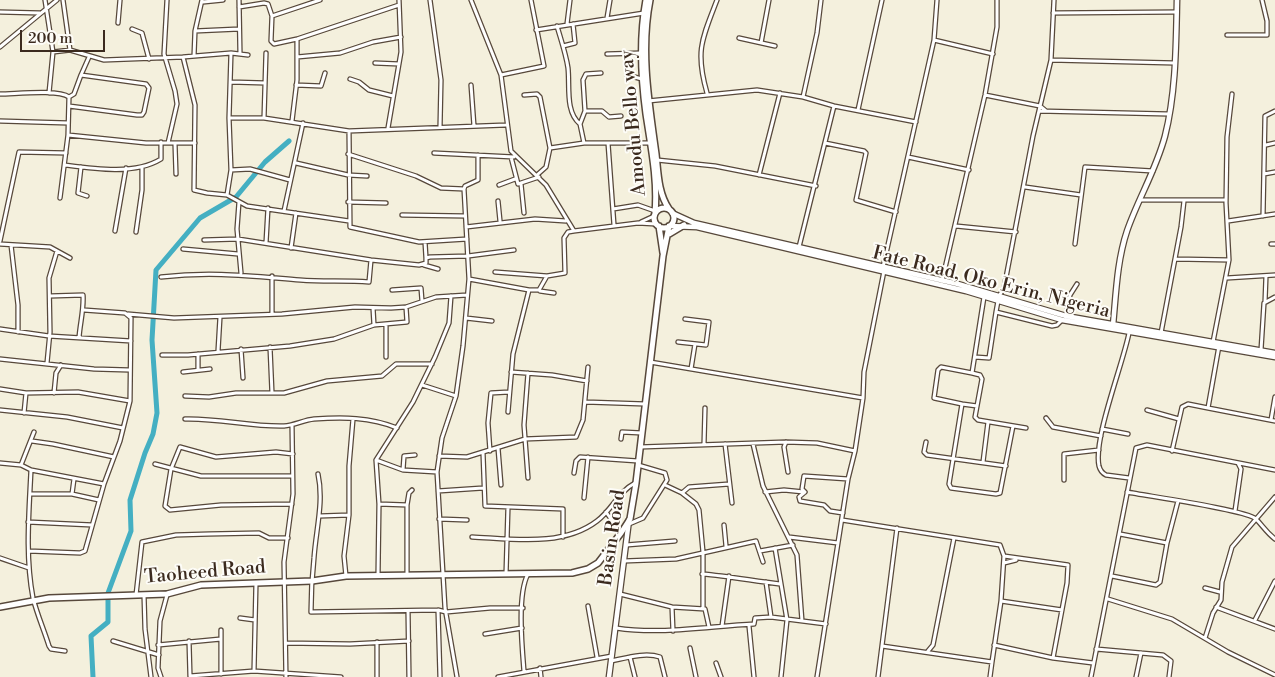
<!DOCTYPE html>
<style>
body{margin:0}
#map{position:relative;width:1275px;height:677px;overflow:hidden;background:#f4f0dd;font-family:"Libre Bodoni",serif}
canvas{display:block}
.scale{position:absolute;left:20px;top:30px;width:85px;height:22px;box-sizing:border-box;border:2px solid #3b2a1e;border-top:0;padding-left:6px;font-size:15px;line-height:18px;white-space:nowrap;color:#3b2a1e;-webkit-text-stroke:4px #fdfcf7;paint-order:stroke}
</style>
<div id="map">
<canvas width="1275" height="677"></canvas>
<div class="scale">200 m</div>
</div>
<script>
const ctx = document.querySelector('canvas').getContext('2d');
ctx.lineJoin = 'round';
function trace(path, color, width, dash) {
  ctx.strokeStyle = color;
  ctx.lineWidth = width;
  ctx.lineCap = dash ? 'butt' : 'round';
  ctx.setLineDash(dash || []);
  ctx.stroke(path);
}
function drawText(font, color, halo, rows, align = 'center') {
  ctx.font = font + ' "Libre Bodoni",serif';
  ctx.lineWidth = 4;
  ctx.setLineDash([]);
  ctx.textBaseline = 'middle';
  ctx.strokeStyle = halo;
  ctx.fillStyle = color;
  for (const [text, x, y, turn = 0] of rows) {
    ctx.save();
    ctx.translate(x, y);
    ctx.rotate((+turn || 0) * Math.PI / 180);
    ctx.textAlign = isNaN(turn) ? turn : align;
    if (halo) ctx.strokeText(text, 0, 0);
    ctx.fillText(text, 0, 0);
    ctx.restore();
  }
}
trace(new Path2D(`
 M93,677L91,636L108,622V593L131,531L130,500L145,453L153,434L157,413L152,340L156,270L200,218L236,197L265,162L289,141`), '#44afc2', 5);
const street = new Path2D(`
 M45,0L53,52L49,93
 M63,0L70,50
 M167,0L164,54L175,91L177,104L168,143
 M239,0L240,53
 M430,0L441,80L440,127
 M471,0L501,75L511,151L546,185L574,231L638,223L656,224
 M203,2L223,0
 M239,7L264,3L268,4L272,16L271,41L274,44L297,39L399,5
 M0,12L40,13
 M1053,13L1176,12
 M272,16L320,0
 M607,18L610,0
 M118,23L120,0
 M567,24L570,0
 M557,26C561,40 566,54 568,68C570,86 565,112 580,124
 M132,29L142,33L149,59
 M536,30L644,13
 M195,31L202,0
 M1227,35H1267V21L1262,0
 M739,38L775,46
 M934,40L993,54
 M761,43L769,0
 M563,46L575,43L573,24
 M0,47L57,0
 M53,52L70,50L104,60L183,57L195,105L194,190L207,193L227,195L247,206L349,221
 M607,54L641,53
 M194,56L195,31L239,29
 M183,57L231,53L248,55
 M297,57L340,53L373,42L401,37
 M1051,60L1174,63
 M375,63L399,64
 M501,75L544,66L531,0
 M627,75L642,79
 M350,79L359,82L369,90L393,96
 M231,82L265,83
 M296,85L321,86L325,73
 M471,85L474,126
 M707,93C695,51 702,39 717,0
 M0,94C15,94 58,89 69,97L68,135L60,198
 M524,95L537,94L540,97L550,148L546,167L537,175
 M985,95L1040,106L1046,111
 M69,97L74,94L81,75
 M803,97L817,33L821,0
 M648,101L757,90L803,97L834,106L916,122
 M69,106L137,115H142L144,112L149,88L146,84L81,75L89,57
 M858,110L882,0
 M585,111H602L609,117L621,116
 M1039,111L1168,114
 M229,118H264L349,131L506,125
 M264,118L266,53
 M0,121L68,123
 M292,121L297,80V39
 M388,128L401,52L399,0
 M349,131L350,227L419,242L467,239
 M68,135L146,143H195
 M584,143L580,124L585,111L583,80L586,74L601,73
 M608,143L614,225
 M825,143L864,151L866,153L856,200L896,212
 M175,144L176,174
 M1266,145L1275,143
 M550,148L584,143H651
 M434,153L514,157
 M348,154L416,176L441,188L464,189
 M511,157L518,184L539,177
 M908,157L969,170
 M657,160L715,166L816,186
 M296,163L348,175L367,176
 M65,165C95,169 135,175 161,159V142
 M81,167L78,193L87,196
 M231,170L250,169L290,180
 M1264,174L1275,172
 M759,175L780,93
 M521,184L524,213
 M499,185L515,179
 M1025,187L1081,195
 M227,195L231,170L229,118L231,53
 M1141,200H1226
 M498,201L500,221
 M239,202L237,229L241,273
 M348,202L386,203
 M613,209L638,205L655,211
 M284,211L303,123
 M402,215L465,216
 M1263,216L1265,116L1275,111
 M1228,221L1275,214
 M641,222L654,216
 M956,226L1016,232
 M466,227L535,219L566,221
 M115,231L126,168
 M136,232L142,190V167
 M204,240L238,239L371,260L419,265L426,263V258L430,257L468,256L514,250
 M0,241L19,152L66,153
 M425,242L426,258
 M266,243L268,208
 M0,244L50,247L70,258
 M1075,244L1085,167L1153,171
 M1271,244H1275
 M11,245L18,305V332
 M799,247L834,106
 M291,248L296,213
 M183,249L238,254
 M1175,259L1229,260
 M424,265L438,269
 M883,267L934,40L937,0
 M495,272L547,276
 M161,277C212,271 250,276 300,280C323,282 346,280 369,282L371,260
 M1227,278L1275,275
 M469,279L529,290
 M942,281L985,95L997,27V0
 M392,290L421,288L422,301
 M540,291L554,293
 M50,296L83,295C84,310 80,323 79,338
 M999,296L1004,288L1033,136L1051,60L1054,0
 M984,297L972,373L980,375L982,379L975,417L978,420L1026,428
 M998,301L996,312L1052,326L1057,325L1062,320
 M1265,302L1266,276
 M373,308L374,325
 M128,314L174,318L282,314L355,307L391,308L406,307L436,297L467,295
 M272,314V276
 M1066,316L1070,295L1077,284
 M466,318L492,321
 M0,329L49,336L131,341
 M1161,333L1181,227L1184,201
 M678,342L706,345L709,322L685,319
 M1213,342L1229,260L1226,203L1227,137L1232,94
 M270,347L272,393
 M241,349L243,378
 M1261,350L1264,303L1275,297
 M218,351L220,317
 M162,355H188L290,346L334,339L374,325L407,322L406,307
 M386,357V325
 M975,357L989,358L996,312
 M0,359L94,369L129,370
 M650,362L863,398
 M47,363L50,332L49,278L57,251
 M691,369L695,344
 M198,370V354
 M183,372L210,369
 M511,372L552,375L587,381
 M528,373L524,425L528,478
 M422,385L456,396
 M0,389L26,393L78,392L130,401
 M54,393L56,373L61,365
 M185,396L209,397L236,393H284L327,381L382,376L396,364H432
 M586,402L645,404
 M962,404L934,398L938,370L941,367L972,373
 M977,406L962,404L949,484L951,488L996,494L1000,493L1013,426
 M1208,408L1275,421
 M0,410L67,417L123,428
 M1147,410L1179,419
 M508,412L513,354L529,290H539L547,276L565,273L564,238L568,232L574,231
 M24,413L26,393
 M1046,418L1053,427L1101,436
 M185,419C219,418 251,427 284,426C295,425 304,420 314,419C343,417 370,417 397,428
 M1271,420L1275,397
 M1102,429L1128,434
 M34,432L21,465L31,470C29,513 25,556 33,598C37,614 44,630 49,646L51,649L65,651
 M621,439L622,432L642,433
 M32,441L53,444L114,457
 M786,442L784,447L788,472
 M926,442L924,452L927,455L1006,466
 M704,444L705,408
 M725,444L732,503
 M753,444L763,486L797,555L802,621
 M640,447L786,442L817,443L855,451
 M498,448L501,485
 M490,451L488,423L491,393L509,392
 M1172,451L1182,407L1188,404L1208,408L1219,346
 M483,453L485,506L563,509V537
 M439,456L467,457L525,439L576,437L583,420L588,367
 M376,460L403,470L437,472
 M983,462L988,422
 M0,463L21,465
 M155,464L201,476H292
 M31,470L104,484
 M403,470L404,456L415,455
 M574,473L576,461L580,457L638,461
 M318,474C324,502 316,529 314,558C312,576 311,594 311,612L438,610L446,612L490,608H523
 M1129,478L1106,475C1102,473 1100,470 1099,466C1093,439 1123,364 1129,333
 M1064,480V454L1099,450
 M665,485L682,493L696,504L699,510L703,552V609
 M438,491L483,488
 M765,492L784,490L804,492
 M805,492L802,489L804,476L848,479
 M805,492L799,497L800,501L824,505L830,511L843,513
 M1127,492C1147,496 1247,510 1256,519C1263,526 1266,532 1275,539
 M682,493L689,487L729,484
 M30,494H72L74,479
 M72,494L99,500
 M584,498L588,457
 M292,504L221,505L170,510L165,506L171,469L180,447L216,457L276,452L293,454
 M379,504L407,505
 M1235,511L1241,469L1238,463
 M606,512L621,533
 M320,516L349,515
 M439,519L467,520
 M842,520L1000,545L1004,556L1068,565L1067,583L1053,658
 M28,522L92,525
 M629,524L643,518L667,480L665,473L638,465
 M724,525L726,546
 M1120,534L1167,543
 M472,537C513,539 563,547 597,521C612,510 618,492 635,483
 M789,537L838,543
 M626,545L675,541
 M775,548L787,620L781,677
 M29,551L80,553L85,551L104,484L120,441L130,401L131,318L125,313L84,310
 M760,551L793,545
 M0,558L29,568
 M624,561L676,559L756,541L763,562
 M1004,563L1016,560
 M506,574L508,507
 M702,574C728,576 754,581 780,584
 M378,575L379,504L376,460L413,402L435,357L449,323L451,296
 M407,575V505L409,493L412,490
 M346,576L344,556L349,515V466L353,419
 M1112,576L1156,585L1160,582L1167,543L1178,501
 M766,582L771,617
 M1205,588L1220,592
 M620,594L672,607L705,609L709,627
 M136,595L142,542L176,535L209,534L259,533L269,538H288
 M144,595L145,629L151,677
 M1108,599L1172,619L1228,652L1275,675
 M1001,601L1062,610
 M588,606L597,657
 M672,607L673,631
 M1216,607L1275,629
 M438,610L440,677
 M408,611L409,677
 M240,618L255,620
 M1255,620L1275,581
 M722,626L729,576
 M749,626L754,677
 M616,628C662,635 710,626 754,624L755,618L771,617L826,624
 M221,630V674
 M485,634L522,628
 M1205,638L1213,613L1221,600L1222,582L1232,547L1275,497
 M113,641L159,655
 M189,641L190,676
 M286,643L350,644L409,641
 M158,645L221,639
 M994,645L1053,658L1093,663
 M882,646L992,662L990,677
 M690,648L696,677
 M1096,649L1163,655L1171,661L1169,677
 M928,651L933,645L954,538
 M630,657L635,677
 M611,661C626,658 645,652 660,657L665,677
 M992,662L1001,601L1004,556
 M716,663L721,677
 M540,668L541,677
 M254,671L256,583
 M524,671C522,647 517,594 528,574
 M190,676L254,671L341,677
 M161,677L158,668L160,621L167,595
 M286,677L284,562L293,494L292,425
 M377,677V642
 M457,677L445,608L437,472L442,438L456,396L463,346L469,279L464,189L465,186L478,180V155
 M498,677L612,656
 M817,677L848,479L855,451L863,398L864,372L884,271
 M878,677L897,528
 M1091,677L1136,448L1147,445L1275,470
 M1136,677L1141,653`);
const secondary = new Path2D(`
 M672,213L694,223L958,284L1066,316L1275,353
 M669,226L697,227L966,291L1062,320L1275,357
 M1113,325C1116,294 1117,261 1127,231C1138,199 1156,170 1165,136C1176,93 1176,45 1177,0
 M609,677L629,520`);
const primary = new Path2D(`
 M646,0C639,38 641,77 646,114C651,147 658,180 655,213
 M650,0C640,51 649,103 656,154C658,172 658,193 669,209
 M654 218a10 10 0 1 1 20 0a10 10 0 1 1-20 0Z
 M659,226L663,253
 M669,234L684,225
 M0,607L49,598L167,594L201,585L312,581L346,576L572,573L588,569L598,563L621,533L630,519L636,483L663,256L669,226`);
trace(street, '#57483b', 5.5);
trace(secondary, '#57483b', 7);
trace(primary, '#57483b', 8);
trace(street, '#fff', 3);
trace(secondary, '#fff', 4.5);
trace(primary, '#fff', 5);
drawText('19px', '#3b2a1e', '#fdfcf7', [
 ["Amodu Bello way",634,123,-95],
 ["Fate Road, Oko Erin, Nigeria",991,283,14],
 ["Basin Road",613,538,-82],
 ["Taoheed Road",205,573,-5]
]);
</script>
